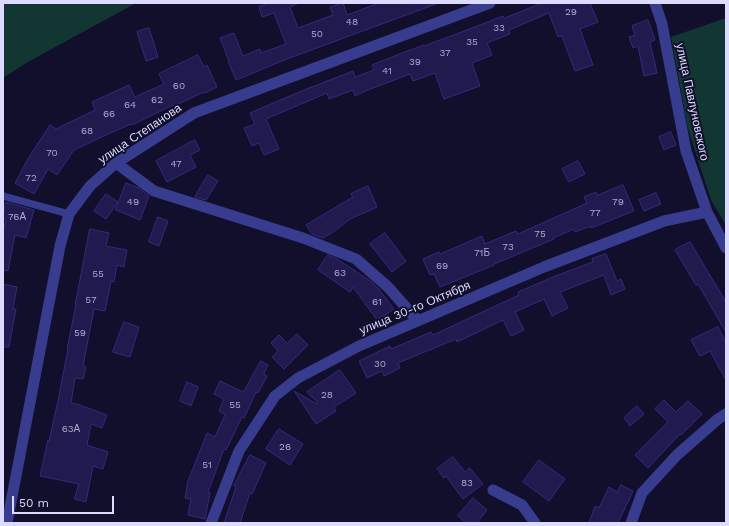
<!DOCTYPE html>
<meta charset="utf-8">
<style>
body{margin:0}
#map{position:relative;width:729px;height:526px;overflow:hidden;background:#120f2d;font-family:"Work Sans",sans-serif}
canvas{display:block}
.frame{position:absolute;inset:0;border:4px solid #dcdbff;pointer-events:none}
.scale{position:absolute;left:12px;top:496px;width:102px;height:18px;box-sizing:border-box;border:2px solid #dcdbff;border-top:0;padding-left:5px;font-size:12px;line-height:14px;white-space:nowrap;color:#dcdbff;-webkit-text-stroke:3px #120f2d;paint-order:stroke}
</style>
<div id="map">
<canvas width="729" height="526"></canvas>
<div class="frame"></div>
<div class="scale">50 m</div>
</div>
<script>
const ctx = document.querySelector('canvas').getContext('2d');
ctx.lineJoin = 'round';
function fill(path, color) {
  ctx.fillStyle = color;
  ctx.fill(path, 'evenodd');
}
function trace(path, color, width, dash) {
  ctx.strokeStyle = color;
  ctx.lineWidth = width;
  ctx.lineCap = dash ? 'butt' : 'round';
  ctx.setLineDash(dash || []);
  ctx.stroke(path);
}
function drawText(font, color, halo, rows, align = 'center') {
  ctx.font = font + ' "Work Sans",sans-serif';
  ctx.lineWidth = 4;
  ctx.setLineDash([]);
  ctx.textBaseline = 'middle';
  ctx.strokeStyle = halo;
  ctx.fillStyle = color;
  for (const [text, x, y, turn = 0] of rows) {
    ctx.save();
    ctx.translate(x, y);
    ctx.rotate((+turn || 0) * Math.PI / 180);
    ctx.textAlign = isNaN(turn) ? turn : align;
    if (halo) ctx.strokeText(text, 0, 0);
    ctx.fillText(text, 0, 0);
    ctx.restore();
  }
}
fill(new Path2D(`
 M3,3H136L26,63L3,78Z
 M726,18V225L711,200L688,129L671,37Z`), '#123732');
const building = new Path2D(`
 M269,3H297V4L290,7L298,28L333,15L330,7L342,3H343L347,15L379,3H436V4L287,59L236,80L228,61H229L220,38L234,33L243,56L260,49L261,53L286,44L274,13L262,17L259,7Z
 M542,3H590L598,22L580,29L593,65L575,71L562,36L558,37L549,13L509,30L510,34L487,43L492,55L472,63L480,86L444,99L435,73L413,81L410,74L368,90L355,96L353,90L329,99L327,93L266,119L279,149L264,155L259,143L252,146L244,128L255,124L250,113L311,87H312L353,71L355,77L374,70L372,65L402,53L424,45V46L480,25L503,16L504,18Z
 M648,20L655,40L650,42L657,73L644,76L638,46L633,48L629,37L635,35L632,26Z
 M149,28L158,57L146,61L137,32Z
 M198,55L204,67L207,65L217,87L205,93L204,92L174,106L173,105L132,125L131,124L106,135L74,150L57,175L48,169L34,194L15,183L29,157L50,125L56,129L95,110L92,102L129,85L135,97L164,84L159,74Z
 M671,132L676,145L664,150L659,137Z
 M195,140L200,150L190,155L196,167L167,182L156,161Z
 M578,161L585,174L569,182L562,169Z
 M208,175L218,181L206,200L195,197Z
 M126,183L139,188L149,196L140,220L116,210Z
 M623,185L634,211L591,228V226L575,232L574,229L553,238L554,239L494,264V265L482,270L440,287L434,274L430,275L423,259L439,252L440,254L482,236L485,244L516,231L518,234L587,203L584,197L596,192L597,195Z
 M368,186L377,207L350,219L333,232L323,238L312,234L306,225L353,197L351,194Z
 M656,193L661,204L644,211L639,200Z
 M106,194L118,202L106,219L94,211Z
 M6,202L34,210L26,238L15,235L8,271L3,270V231L6,220L3,219V215Z
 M158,217L168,221L159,246L149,242Z
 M90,229L109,233L106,246L127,250L124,267L117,265L114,282L111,281L105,311L94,309L83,366L86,367L83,379L75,378L71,403L77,404L107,415L102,428L91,424L87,445L108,452L103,469L93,466L86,502L74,499L79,484L40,476L48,440L49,441L58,401L68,349H67L76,305H75L79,285Z
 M385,233L406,261L392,272L370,244Z
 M690,242L726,302V332L698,284L696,285L675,250Z
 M606,254L617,281L621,279L625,289L611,295L604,275L560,292L568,308L552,316L544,299L515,312L524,330L511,336L503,320L457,342L456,339L398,363L400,368L384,376L382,371L367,378L359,361L390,346L391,349L431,332L433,335L519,295L518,292L553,277L593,262L592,259Z
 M328,255L337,259L372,282L378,288L394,309L377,320L353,287L350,292L318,270Z
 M3,284L17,287L13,309H16L9,347H3Z
 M124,322L139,327L130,357L113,352Z
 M718,327L726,343V380L710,351L700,356L691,340Z
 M297,334L308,345L284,369L272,357L278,351L271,343L279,335L287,343Z
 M261,361L268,365L264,374L267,376L258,393L256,392L244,418L242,417L226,450L224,449L208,492L210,493L205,519L188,515L191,499L185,498L188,481L207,433L215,437L225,415L219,411L224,399L214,394L220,381L243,392Z
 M340,370L356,393L334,407L336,411L316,424L294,391L317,404L318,403L307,392Z
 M187,382L198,387L191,406L180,401Z
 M664,400L676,412L688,401L702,414L681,435L680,434L648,468L635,455L668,422L655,409Z
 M637,406L644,414L630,426L624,418Z
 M279,429L303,444L290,465L266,449Z
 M250,455L266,463L252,494L250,493L240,523H224L236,487L234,486Z
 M453,457L465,472L470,468L483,484L463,499L446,476L444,478L437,469Z
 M539,460L565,479L549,501L523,482Z
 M621,485L633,491L618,523H589L595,506L599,508L609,487L617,492Z
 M473,498L487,510L477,523H466L458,516Z`);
fill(building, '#201a4f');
trace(building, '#332a7d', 1);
trace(new Path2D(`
 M3,196L69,214`), '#373c8f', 7);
trace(new Path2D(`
 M655,3L662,24L686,151L707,212L726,248
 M116,163L154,191L303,238L356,259L388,287L418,321
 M493,490L522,505L535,523
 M7,523L60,246L69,214L90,186L116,163L194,113L490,3
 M211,523L239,451L275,396L298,378L359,346L544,267L664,221L707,212
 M631,523L642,493L677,455L718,419L726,414`), '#373c8f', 11);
drawText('10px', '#adabd3', null, [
 ["29",571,12],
 ["48",352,22],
 ["33",499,28],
 ["50",317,34],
 ["35",472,42],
 ["37",445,53],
 ["39",415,62],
 ["41",387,71],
 ["60",179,86],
 ["62",157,100],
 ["64",130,105],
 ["66",109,114],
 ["68",87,131],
 ["70",52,153],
 ["47",176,164],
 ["72",31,178],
 ["49",133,202],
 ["79",618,202],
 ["77",595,213],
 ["76А",17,217],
 ["75",540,234],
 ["73",508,247],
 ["71Б",482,253],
 ["69",442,266],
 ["63",340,273],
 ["55",98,274],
 ["57",91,300],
 ["61",377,302],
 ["59",80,333],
 ["30",380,364],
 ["28",327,395],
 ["55",235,405],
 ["63А",71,429],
 ["26",285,447],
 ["51",207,465],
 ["83",467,483]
]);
drawText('12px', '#dcdbff', '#120f2d', [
 ["улица Павлуновского",692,102,78],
 ["улица Степанова",140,134,-34],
 ["улица 30-го Октября",415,308,-23]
]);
</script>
